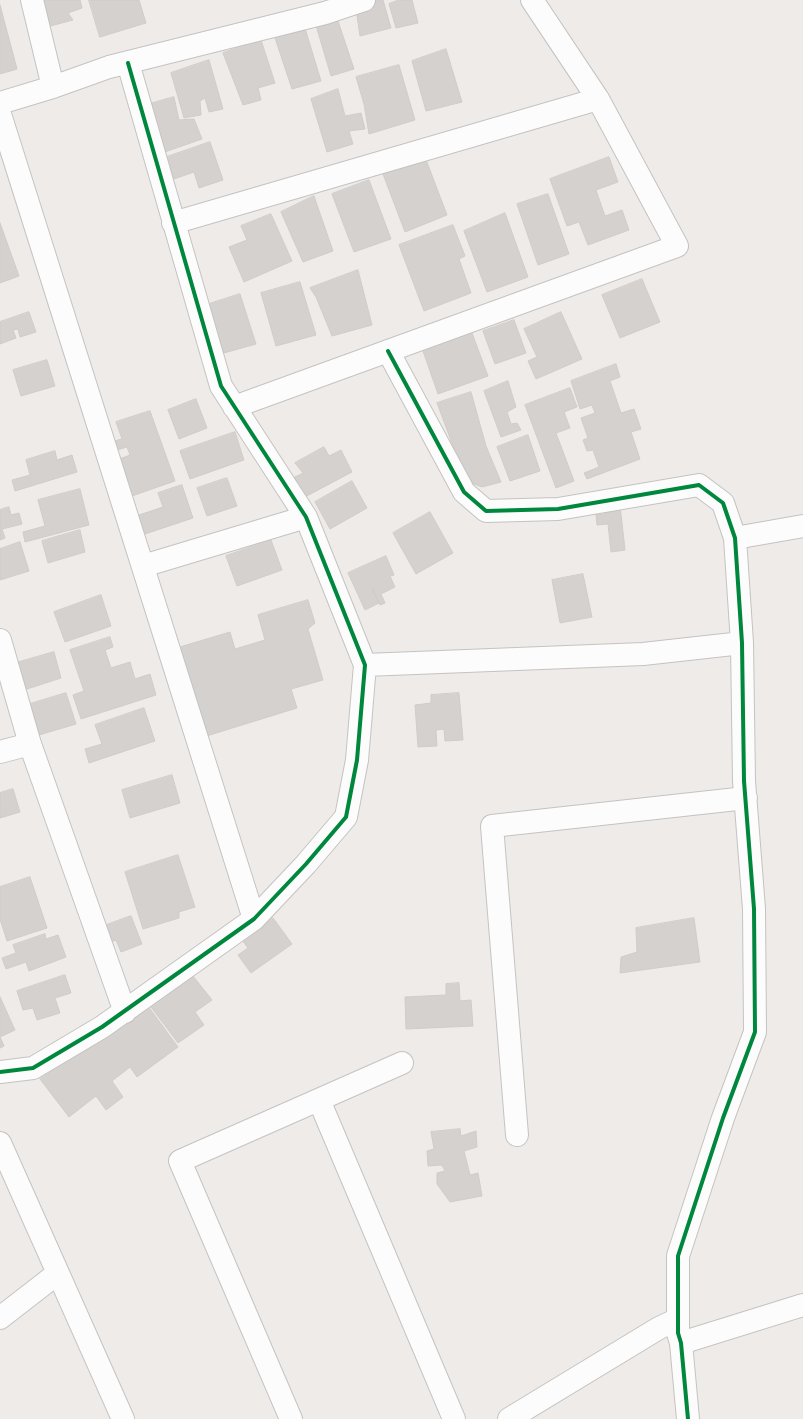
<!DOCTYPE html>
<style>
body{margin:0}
canvas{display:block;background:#eeebe8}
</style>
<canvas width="803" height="1419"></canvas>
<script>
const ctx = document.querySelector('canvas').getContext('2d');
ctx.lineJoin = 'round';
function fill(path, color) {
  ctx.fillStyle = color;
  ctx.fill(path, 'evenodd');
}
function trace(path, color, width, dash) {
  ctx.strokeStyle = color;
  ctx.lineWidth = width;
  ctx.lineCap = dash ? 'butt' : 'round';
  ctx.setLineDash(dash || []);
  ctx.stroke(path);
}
const building = new Path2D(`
 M36,0H80L82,8L68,13L73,20L43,28Z
 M89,0H139L146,23L100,37Z
 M378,0H383L391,28L360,36L356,9Z
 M399,0H412L418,23L396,28L389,4Z
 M0,5L17,69L0,74Z
 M336,15L354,69L331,76L315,22Z
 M304,25L321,81L292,89L274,35Z
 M261,40L275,83L258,88L261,100L243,105L223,53Z
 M446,49L462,102L426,111L412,61Z
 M209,60L223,109L209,112L205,98L200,101L201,115L184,118L171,73Z
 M399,65L415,120L369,134L364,104L356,77Z
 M338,89L345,116L361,113L365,129L349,131L353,144L327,152L311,99Z
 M174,97L179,120L194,119L202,139L162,153L146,105Z
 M210,142L223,180L199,188L194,172L171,180L164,158Z
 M425,157L447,215L405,232L383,174Z
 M609,157L618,182L596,190L605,216L622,210L629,230L588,245L579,222L567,226L550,179Z
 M369,180L391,239L354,252L332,194Z
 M548,194L569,254L538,265L517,204Z
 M314,196L333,251L303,262L281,212Z
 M505,213L528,277L487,292L464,231Z
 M271,214L292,261L244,282L229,247L247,240L241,226Z
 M0,223L19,276L0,283Z
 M453,225L465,256L459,259L471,293L424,311L399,245Z
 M358,270L372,325L332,336L316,297L310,288Z
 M642,279L660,322L620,338L602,295Z
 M300,282L316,335L276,346L261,293Z
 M240,294L256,344L224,353L206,305Z
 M29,312L36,332L20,337L18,329L13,330L16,338L0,344V322Z
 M561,312L582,359L536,379L528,361L537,357L524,329Z
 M514,320L526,353L495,364L483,331Z
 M472,333L488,376L438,394L423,351Z
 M47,360L55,386L21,396L13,370Z
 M616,364L620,377L610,381L621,413L634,409L641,429L631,432L640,459L587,479L584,473L599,467L593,450L587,451L583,440L588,438L581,418L595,413L592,405L580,409L571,381Z
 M508,381L516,407L507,412L511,424L517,423L521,430L501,437L484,391Z
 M570,388L577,407L564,412L570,428L556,433L574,481L556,488L525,405Z
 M471,392L486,446L501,482L482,487L466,481L437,403Z
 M196,399L207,428L179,439L168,410Z
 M150,411L175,481L129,497L117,460L130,455L127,447L114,451L111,442L122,439L116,422Z
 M235,432L244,460L190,479L180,451Z
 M528,435L540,471L510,481L497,447Z
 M324,447L329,456L341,450L352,472L303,498L293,478L303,473L295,463Z
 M55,451L57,460L72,455L77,472L15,491L12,480L30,475L26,460Z
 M227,478L237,506L207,516L197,488Z
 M352,481L367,508L330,529L315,502Z
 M182,485L193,518L142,535L136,516L163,507L158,493Z
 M80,489L89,525L25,542L23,532L45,526L38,500Z
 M620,505L625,550L611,552L608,524L597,525L596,515L605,514L604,507Z
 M9,507L11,515L19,513L22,524L2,529L5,538L0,540V510Z
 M430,512L453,553L416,574L393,533Z
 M80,530L85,552L48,563L42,541Z
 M271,540L282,570L237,586L226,556Z
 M20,542L29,571L0,580V549Z
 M386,556L394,575L390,576L395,587L381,594L385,603L380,605L372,588L379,603L365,610L348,573Z
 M583,574L592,617L560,623L552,580Z
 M101,595L111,626L65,642L54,612Z
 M308,600L315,623L308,629L323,680L291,689L297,708L200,738L173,649L230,632L235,649L265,640L258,615Z
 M110,637L113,647L105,650L111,668L130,662L135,679L150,674L156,695L81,719L73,695L84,691L70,650Z
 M54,652L61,678L24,690L16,663Z
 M66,693L76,724L39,735L30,704Z
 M459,693L463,740L445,741L444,729L436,730L437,746L418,747L415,705L431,703V695Z
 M144,708L155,741L89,763L85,749L102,744L95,725Z
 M172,775L180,803L130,818L122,790Z
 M13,789L20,812L0,818V793Z
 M178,855L195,907L179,912V918L143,929L125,872Z
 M30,877L47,928L7,941L0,919V887Z
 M131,916L142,944L121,952L116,940L108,943L101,927Z
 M273,918L292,944L251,973L238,955L248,948L242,940Z
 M694,918L700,962L620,973L621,957L637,952L636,928Z
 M45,934L46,939L58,935L66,957L29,971L26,962L6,969L2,958L16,953L13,945Z
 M65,975L71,993L55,998L60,1013L37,1020L33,1008L23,1010L17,991Z
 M193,976L212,1000L195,1012L204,1025L178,1043L151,1007Z
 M459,983L460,1001L471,1000L473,1026L406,1029L405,997L446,995V984Z
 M0,997L15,1030L0,1037L4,1046L0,1048Z
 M145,1002L178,1047L137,1077L130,1067L112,1081L123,1097L106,1110L96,1096L69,1117L40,1079Z
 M460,1129L461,1136L476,1131L477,1147L464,1151L470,1175L478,1173L482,1196L450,1202L437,1184V1173L445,1171L442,1165L428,1166L427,1151L434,1149L431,1132Z`);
fill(building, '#d4d1cf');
trace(building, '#d1ccc9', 1);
const minor = new Path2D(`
 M32,0L53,87
 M0,103L53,87L109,67L325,13L364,0
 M0,114L254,919
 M173,223L598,99
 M388,351L464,492L486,511L558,509L699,485L723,503L735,538L742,643L744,781L754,909L755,1032L723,1118L678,1256V1333L681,1343L688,1419
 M234,407L677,246L598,99L532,0
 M735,538L803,526
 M143,566L306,517
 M0,640L30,744L125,1012
 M365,665L643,654L742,643
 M0,752L30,744
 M0,1072L33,1068L102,1027L254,919L306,864L346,817L357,760L365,665L306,517L221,386L128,63
 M319,1100L454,1419
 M517,1135L492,826L746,798
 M0,1143L123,1419
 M0,1318L58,1273
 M681,1343L803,1305
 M291,1419L180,1161L402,1063
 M509,1419L659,1328L678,1319`);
trace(minor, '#c5c3c2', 24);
trace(minor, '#fcfcfc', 22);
trace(new Path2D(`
 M388,351L464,492L486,511L558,509L699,485L723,503L735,538L742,643L744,781L754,909L755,1032L723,1118L678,1256V1333L681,1343L688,1419
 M0,1072L33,1068L102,1027L254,919L306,864L346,817L357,760L365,665L306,517L221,386L128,63`), '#00873e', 4);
</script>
